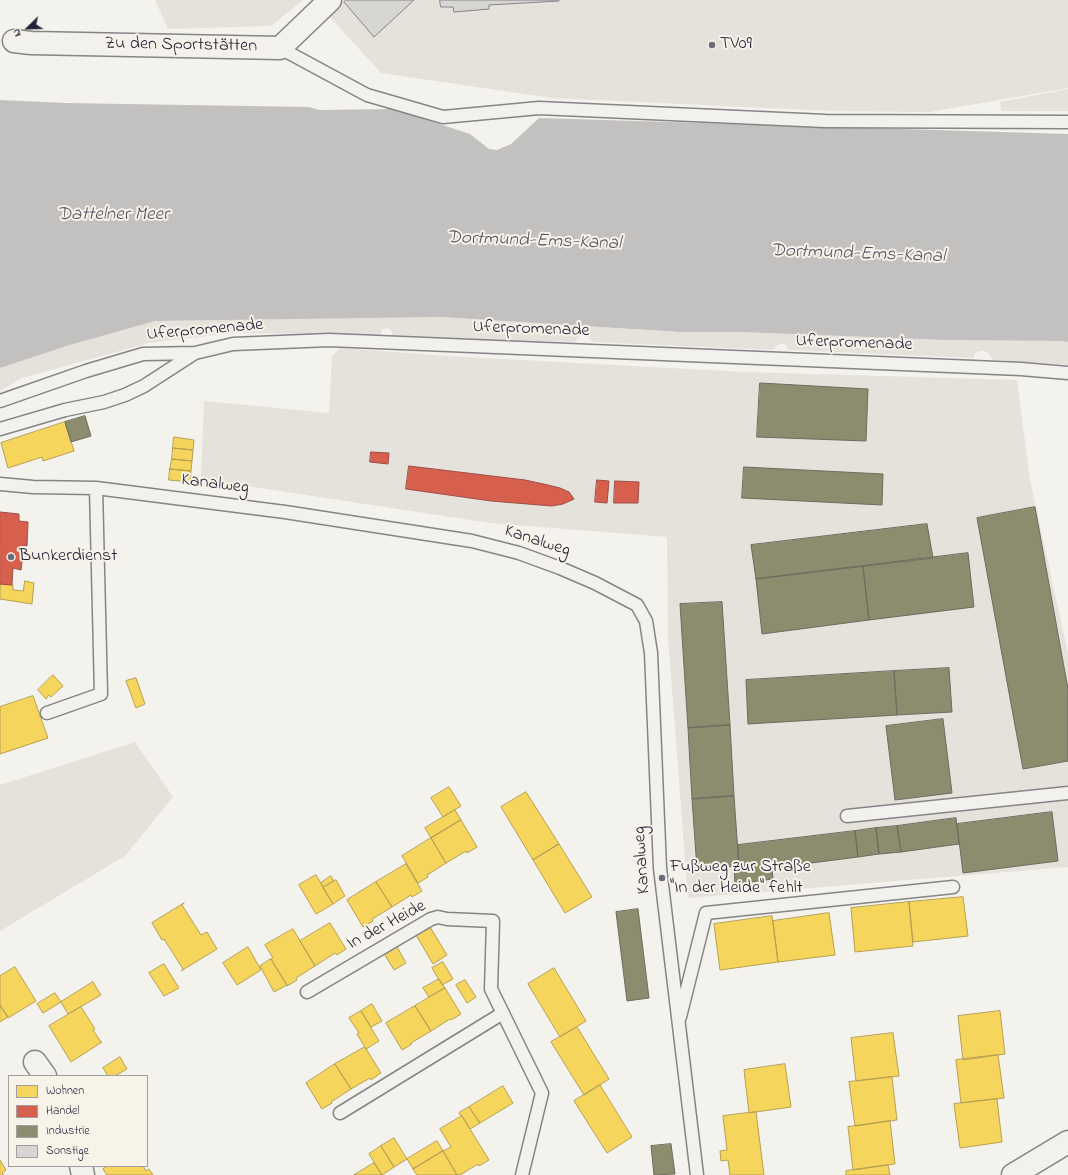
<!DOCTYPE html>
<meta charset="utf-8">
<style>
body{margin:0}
#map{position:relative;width:1068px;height:1175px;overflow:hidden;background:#f4f2ec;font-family:"Indie Flower",sans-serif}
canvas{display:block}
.legend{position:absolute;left:8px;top:1075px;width:140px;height:92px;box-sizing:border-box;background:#f7f3e8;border:1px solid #a29fa3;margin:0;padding:5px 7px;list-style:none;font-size:12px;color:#22223b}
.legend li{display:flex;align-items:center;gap:8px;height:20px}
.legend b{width:20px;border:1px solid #a29fa3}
.north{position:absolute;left:8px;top:8px;width:40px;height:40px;-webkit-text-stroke:3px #f7f3e8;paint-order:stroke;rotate:247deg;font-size:11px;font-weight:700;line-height:16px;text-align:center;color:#22223b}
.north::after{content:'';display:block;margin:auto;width:14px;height:18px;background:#22223b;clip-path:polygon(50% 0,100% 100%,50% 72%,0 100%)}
</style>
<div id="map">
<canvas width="1068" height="1175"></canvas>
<ul class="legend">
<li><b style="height:11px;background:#f6d55c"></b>Wohnen</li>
<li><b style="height:11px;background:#d6604d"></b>Handel</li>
<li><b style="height:11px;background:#8c8c6e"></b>Industrie</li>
<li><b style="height:11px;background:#d7d6d3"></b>Sonstige</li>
</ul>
<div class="north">N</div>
</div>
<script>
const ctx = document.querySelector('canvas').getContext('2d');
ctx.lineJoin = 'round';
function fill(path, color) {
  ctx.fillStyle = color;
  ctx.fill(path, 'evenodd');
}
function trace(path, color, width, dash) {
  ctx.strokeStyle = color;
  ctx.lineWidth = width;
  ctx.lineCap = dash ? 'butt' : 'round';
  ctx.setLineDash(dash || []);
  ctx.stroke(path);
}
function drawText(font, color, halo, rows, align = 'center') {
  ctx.font = font + ' "Indie Flower",sans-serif';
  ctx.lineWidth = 4;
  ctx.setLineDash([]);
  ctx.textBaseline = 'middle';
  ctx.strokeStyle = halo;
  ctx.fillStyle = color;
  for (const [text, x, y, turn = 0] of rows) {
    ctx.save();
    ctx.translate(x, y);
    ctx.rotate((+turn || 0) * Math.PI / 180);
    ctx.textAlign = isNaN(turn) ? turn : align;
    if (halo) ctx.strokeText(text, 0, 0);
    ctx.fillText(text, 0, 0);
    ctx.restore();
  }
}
fill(new Path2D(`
 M155,0H303L271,26L168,29Z
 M345,0H1068V88L930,112L831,111L552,98L381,73L329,16Z
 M1068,89V111H1001L1000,102Z
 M441,317L680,332H741L944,340L1061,341L1068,342V365L993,360L989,354L984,351H979L975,353L973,358L789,350L786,345L781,343L776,346L774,350L593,342L587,336L583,335L579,337L575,342L442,340L393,336L391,330L388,328L383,329L380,335L231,333L149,343L22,378L0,391V368L70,345L155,321Z
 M340,348L447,356L745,372L1017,380L1030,480L1068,653V867L688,898L668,637L667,537L490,523L201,479L204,401L329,413L332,356Z
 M135,742L173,797L125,856L0,931V785Z`), '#e5e2dc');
fill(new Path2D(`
 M0,100L65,103L309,107L320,110L393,109L470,134L489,149L497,150L511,144L539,118L1068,134V342L1061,341L944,340L741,332H680L441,317L155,321L70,345L0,368Z`), '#c3c0c0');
const homes = new Path2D(`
 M65,422L74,451L43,461L42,457L8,468L1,443Z
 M174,437L194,440L193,450L173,448Z
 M173,448L193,450L192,461L172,459Z
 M172,459L192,461L191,471L170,469Z
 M170,469L191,471L190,482L169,480Z
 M25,581L34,583L32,604L0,599V584L13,585V590L23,591Z
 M53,675L63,686L51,697L49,695L46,699L38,690Z
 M136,678L145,704L136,708L126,681Z
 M33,696L48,738L0,754V707Z
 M449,787L461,806L443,817L431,798Z
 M526,792L559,844L533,860L501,807Z
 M455,810L461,820L431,838L425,828Z
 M461,820L477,847L467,853L466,851L446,863L431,838Z
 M431,838L446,863L427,875L428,877L418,883L402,856Z
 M559,844L592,897L565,913L533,860Z
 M406,864L422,891L412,897L411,895L392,907L376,882Z
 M316,875L333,904L316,914L299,885Z
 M331,876L334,881L323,887L321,883Z
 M336,880L345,896L333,904L323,888Z
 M376,882L392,907L372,919L373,921L363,927L347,900Z
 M963,897L968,936L913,942L909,902Z
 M909,902L913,946L855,952L851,908Z
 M184,903L182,905L201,935L207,932L217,949L181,971L183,969L164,939L162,940L152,923Z
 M829,913L835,955L778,962L773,921Z
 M772,916L778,962L720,970L714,924Z
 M330,923L346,949L337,955L335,953L315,966L300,941Z
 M430,927L447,955L433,964L416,935Z
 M293,929L315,966L296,978L297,980L287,986L271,959L273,958L265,945Z
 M248,947L261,970L237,985L223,963Z
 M397,947L406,963L394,970L385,955Z
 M271,959L287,985L274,992L260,966Z
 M443,962L453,979L442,985L432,968Z
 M164,964L179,988L164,996L149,973Z
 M15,967L36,1001L8,1018L0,1005V976Z
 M554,968L586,1021L560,1037L528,984Z
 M439,979L445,988L429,997L423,988Z
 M465,980L476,997L467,1003L456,985Z
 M93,982L101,995L68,1014L61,1002Z
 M445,988L461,1014L451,1020L450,1019L431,1031L415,1006Z
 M55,993L61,1002L43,1013L37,1004Z
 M372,1004L382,1021L371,1027L361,1011Z
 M0,1005L8,1017L0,1022Z
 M415,1006L431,1031L411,1043L412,1044L402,1050L386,1023Z
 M81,1007L95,1029L93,1030L101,1042H102L71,1062L49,1026Z
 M361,1011L379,1041L366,1049L357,1034L359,1033L349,1018Z
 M1000,1011L1005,1054L963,1060L958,1016Z
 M577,1027L609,1079L584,1095L551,1042Z
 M893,1033L899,1076L856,1081L851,1038Z
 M365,1047L381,1073L371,1080L370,1078L351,1089L335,1064Z
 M998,1055L1004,1098L961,1103L956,1060Z
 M120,1057L127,1069L115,1076H108L103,1068Z
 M335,1064L351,1089L331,1102L332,1103L322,1109L306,1083Z
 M785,1064L791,1107L749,1113L744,1070Z
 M892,1077L897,1120L855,1126L849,1082Z
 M600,1085L632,1137L607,1153L574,1101Z
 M503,1086L513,1103L480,1123L469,1107Z
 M997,1099L1002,1142L960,1148L954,1104Z
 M469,1107L480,1123L470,1129L462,1116H461L459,1113Z
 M756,1112L764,1175H730L728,1160L721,1161L720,1151L727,1150L723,1116Z
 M462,1116L489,1160L479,1166L478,1164L460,1175H457L443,1151L451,1147L440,1129Z
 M890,1121L895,1164L853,1170L848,1127Z
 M394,1138L407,1159L394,1167L381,1146Z
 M437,1141L443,1151L413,1169L407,1159Z
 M381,1146L394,1167L382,1175L369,1154Z
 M443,1151L457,1175H417L413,1169Z
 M0,1160L6,1170L2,1173L4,1175H0Z
 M374,1163L382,1175H354Z
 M888,1165L890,1175H846V1171Z
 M108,1166H143L146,1171L149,1169L153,1175H107L103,1169Z`);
fill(homes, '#f6d55c');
trace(homes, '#b69f52', 1);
const shops = new Path2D(`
 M371,452L389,453L388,464L370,462Z
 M409,466L525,480L548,485L560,488L569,492L574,499L563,504L552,506L491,501L406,489Z
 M597,480L609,481L607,503L595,502Z
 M615,481L639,482L638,503H614Z
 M0,512L19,514V521L28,522L27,546L24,545L21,570L13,568L12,585L0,584Z`);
fill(shops, '#d6604d');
trace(shops, '#a04d48', 1);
const industry = new Path2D(`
 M760,383L868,389L866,441L757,437Z
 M85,416L91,436L71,442L65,422Z
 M744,467L883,474L882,505L742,498Z
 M1035,507L1068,689V761L1023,769L977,518Z
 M927,524L933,558L756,579L751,545Z
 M968,553L974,607L869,620L863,566Z
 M863,566L869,620L762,634L756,579Z
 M722,602L730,725L688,728L680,604Z
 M949,668L952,712L897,715L894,671Z
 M894,671L897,715L748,724L746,680Z
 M943,719L952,793L895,800L886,726Z
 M730,725L734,796L692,799L688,728Z
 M734,796L739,866L697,869L692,799Z
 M1052,812L1058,861L963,873L957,824Z
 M956,818L959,844L901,852L897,826Z
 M897,826L901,852L879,854L876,828Z
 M876,828L879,854L858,857L855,831Z
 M855,831L858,857L772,868L773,879L735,884L734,867L739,866L738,845Z
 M638,909L649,998L627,1001L616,912Z
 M671,1144L675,1174L654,1175L651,1146Z`);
fill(industry, '#8c8c6e');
trace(industry, '#6c6c5f', 1);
const building = new Path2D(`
 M346,0H414L374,37L344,2Z
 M440,0H559V1L489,5V9L454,12L453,7H441Z`);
fill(building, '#d7d6d3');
trace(building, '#858486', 1);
const service = new Path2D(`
 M280,48L367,95L443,117L539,108L825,121L1068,122
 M0,401L86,371L143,354L195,353L233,344L329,340L1021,369L1068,373
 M0,429L65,410L104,402L125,395L144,386L195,353
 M0,484L33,487L96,488L285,512L472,541L519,553L560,568L595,583L637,605L646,621L651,653L660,868L697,1175
 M47,713L101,694L96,488
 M847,816L1068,793
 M307,992L431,919L438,917L447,919L493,921L491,989L542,1093L522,1175
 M680,1017L706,913L953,887
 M340,1113L503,1013`);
const minor = new Path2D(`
 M14,41L31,43L280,48L330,0
 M35,1062L45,1076
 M81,1166L83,1175
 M1013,1175L1068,1142`);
trace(service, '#858486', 15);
trace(minor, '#858486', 25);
trace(service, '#f2f1ed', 12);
trace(minor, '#f2f1ed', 22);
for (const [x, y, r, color] of [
 [712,45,4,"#6c6b79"],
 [11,557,4,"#6c6b79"],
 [662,878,4,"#6c6b79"]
]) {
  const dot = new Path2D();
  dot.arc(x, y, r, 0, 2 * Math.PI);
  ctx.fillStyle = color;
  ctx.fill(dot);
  trace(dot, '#f7f3e8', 1.5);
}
drawText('18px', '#22223b', '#f7f3e8', [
 ["TV09",720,45],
 ["Bunkerdienst",19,557],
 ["Fußweg zur Straße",670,868],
 ["\"In der Heide\" fehlt",670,889]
], 'left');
drawText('18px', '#22223b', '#f7f3e8', [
 ["Zu den Sportstätten",181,46,1],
 ["Uferpromenade",531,330,2],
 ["Uferpromenade",205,331,-5],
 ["Uferpromenade",854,344,2],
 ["Kanalweg",215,485,7],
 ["Kanalweg",537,542,18],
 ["Kanalweg",643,860,-94],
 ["In der Heide",387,926,-28]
]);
drawText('italic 19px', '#535263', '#f7f3e8', [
 ["Dattelner Meer",113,216],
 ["Dortmund-Ems-Kanal",534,242,2],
 ["Dortmund-Ems-Kanal",858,255,2]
]);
</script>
